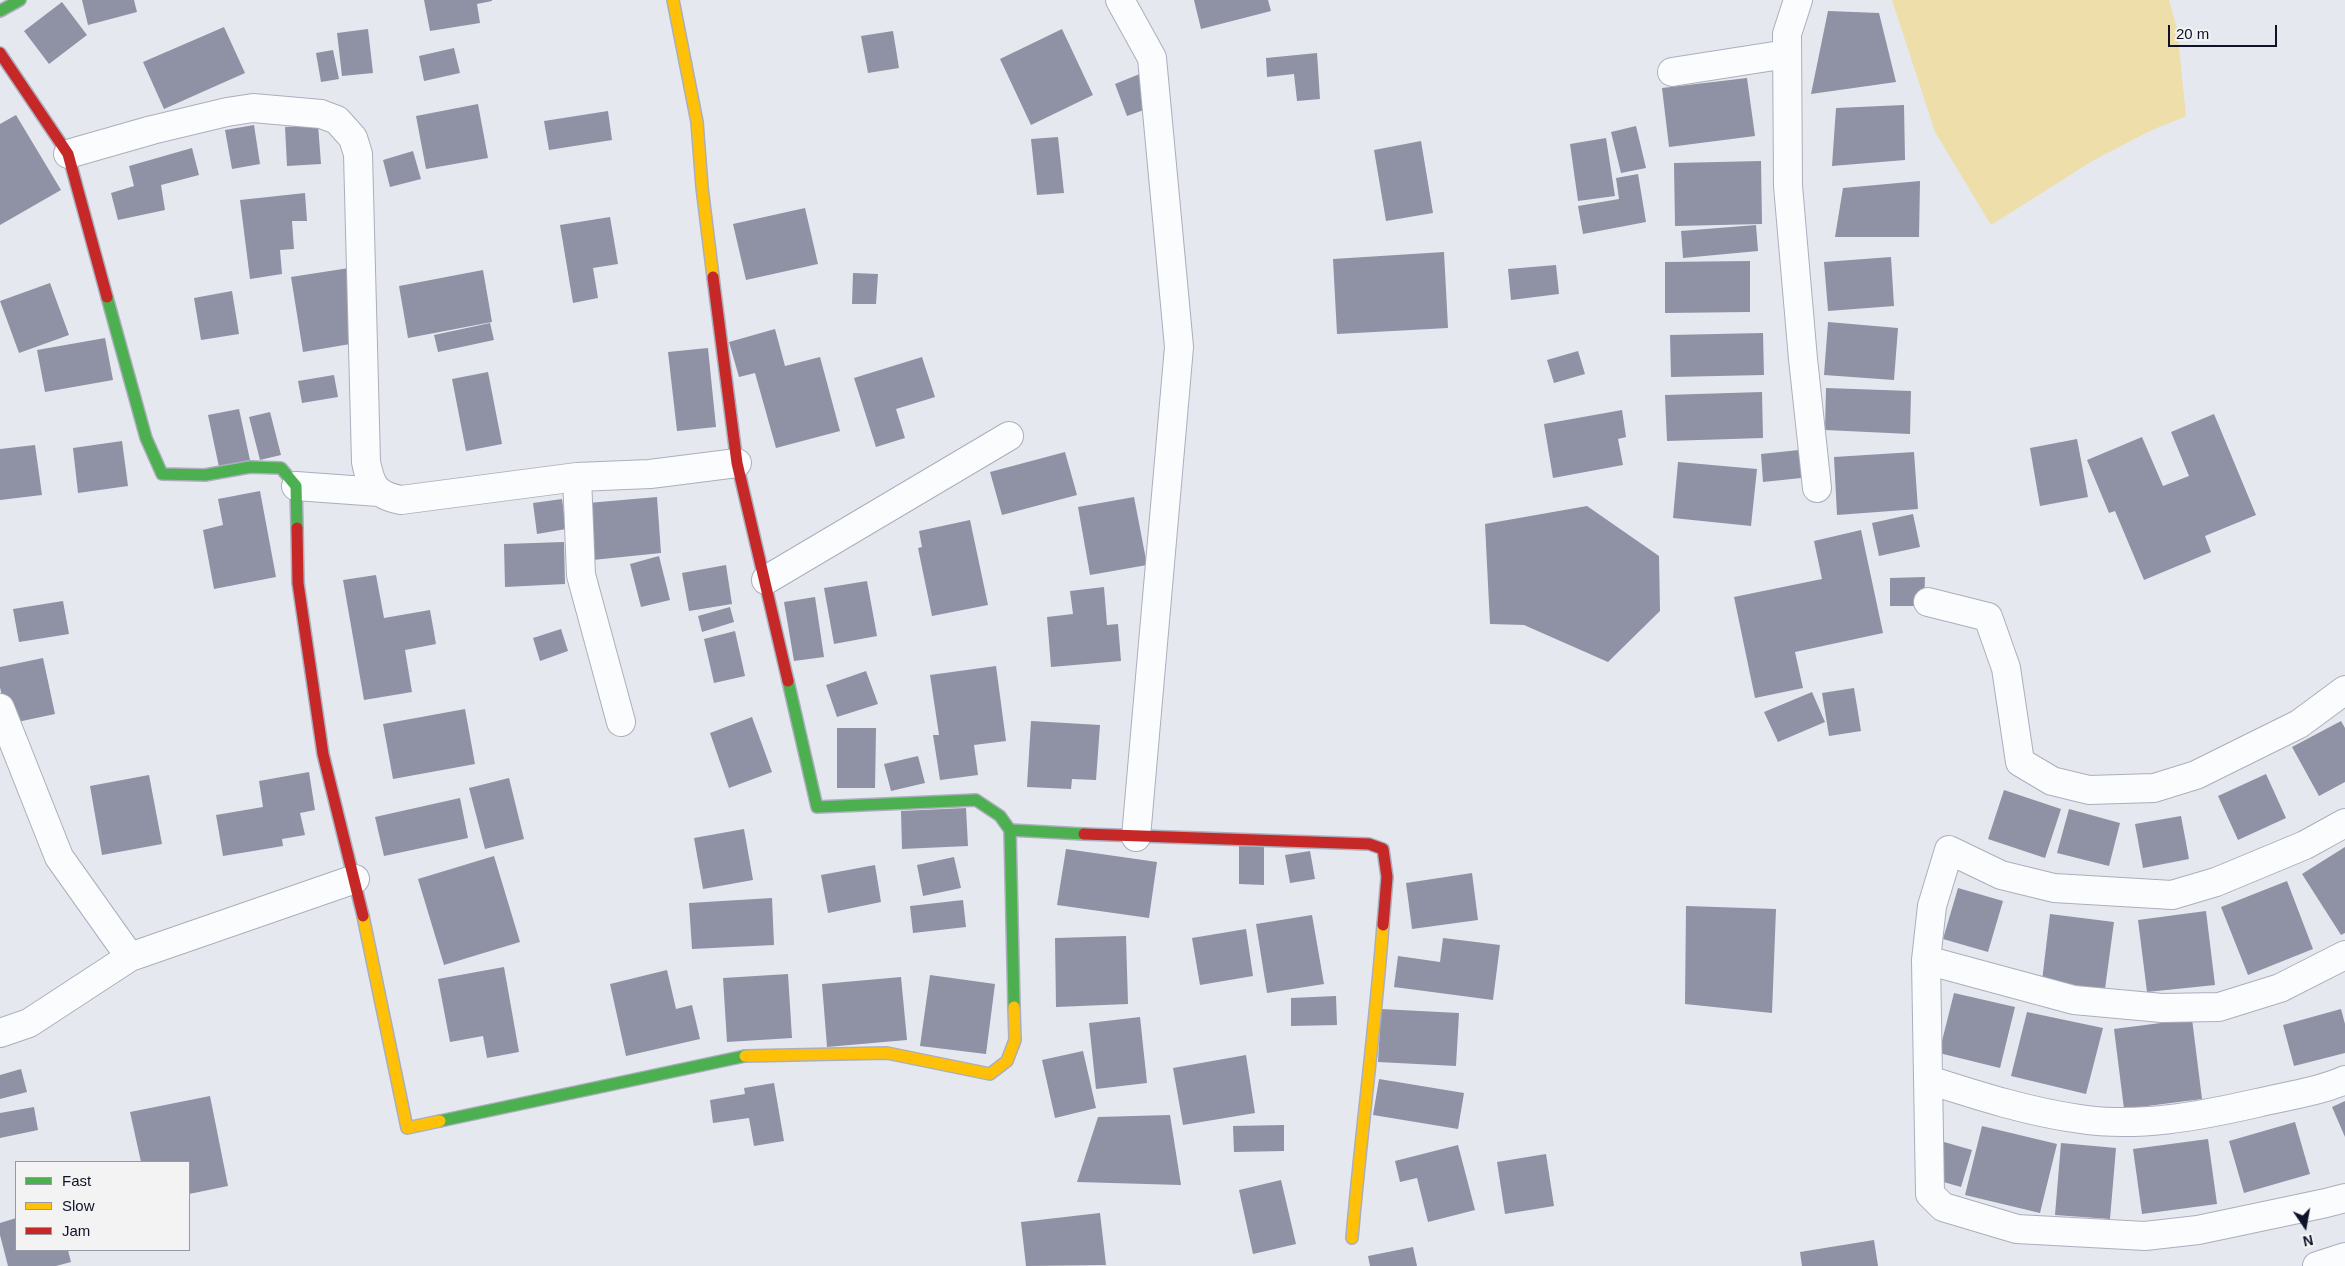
<!DOCTYPE html>
<style>
body{margin:0}
#map{position:relative;width:2345px;height:1266px;overflow:hidden;background:#e6e8ef;font-family:Arial,sans-serif}
canvas{display:block}
.legend{position:absolute;left:15px;top:1161px;width:175px;height:90px;box-sizing:border-box;background:#f3f3f3;border:1px solid #9799a3;margin:0;padding:6px 9px;list-style:none;font-size:15px;color:#0e132a}
.legend li{display:flex;align-items:center;gap:10px;height:25px}
.legend b{width:25px;border:1px solid #9799a3}
.north{position:absolute;left:2280px;top:1201px;width:50px;height:50px;-webkit-text-stroke:4px #f3f3f3;paint-order:stroke;rotate:168deg;font-size:14px;font-weight:700;line-height:20px;text-align:center;color:#0e132a}
.north::after{content:'';display:block;margin:auto;width:18px;height:22px;background:#0e132a;clip-path:polygon(50% 0,100% 100%,50% 72%,0 100%)}
.scale{position:absolute;left:2168px;top:25px;width:109px;height:22px;box-sizing:border-box;border:2px solid #0e132a;border-top:0;padding-left:6px;font-size:15px;line-height:18px;white-space:nowrap;color:#0e132a;-webkit-text-stroke:4px #f3f3f3;paint-order:stroke}
</style>
<div id="map">
<canvas width="2345" height="1266"></canvas>
<ul class="legend">
<li><b style="height:6px;background:#4caf50"></b>Fast</li>
<li><b style="height:6px;background:#ffc107"></b>Slow</li>
<li><b style="height:6px;background:#c62828"></b>Jam</li>
</ul>
<div class="north">N</div>
<div class="scale">20 m</div>
</div>
<script>
const ctx = document.querySelector('canvas').getContext('2d');
ctx.lineJoin = 'round';
function fill(path, color) {
  ctx.fillStyle = color;
  ctx.fill(path, 'evenodd');
}
function trace(path, color, width, dash) {
  ctx.strokeStyle = color;
  ctx.lineWidth = width;
  ctx.lineCap = dash ? 'butt' : 'round';
  ctx.setLineDash(dash || []);
  ctx.stroke(path);
}
fill(new Path2D(`
 M1892,0H2169L2177,28L2186,116L2150,131L2094,160L1991,225L1935,132Z`), '#eddeaa');
fill(new Path2D(`
 M82,0H134L137,12L88,25Z
 M424,0H492V1L477,4L480,23L430,31Z
 M1194,0H1268L1271,11L1201,29Z
 M62,2L87,35L49,64L24,31Z
 M1828,11L1879,13L1896,82L1811,94Z
 M224,27L245,73L164,109L143,62Z
 M368,29L373,73L342,76L337,33Z
 M1062,29L1093,95L1031,125L1000,59Z
 M893,31L899,68L868,73L861,36Z
 M454,48L460,73L424,81L419,56Z
 M333,50L339,79L321,82L316,53Z
 M1317,53L1320,99L1297,101L1294,74L1267,77L1266,58Z
 M1142,73L1155,106L1127,116L1115,84Z
 M1747,78L1755,136L1669,147L1662,88Z
 M478,104L488,158L426,169L416,116Z
 M1904,105L1905,160L1832,166L1836,108Z
 M608,111L612,140L549,150L544,121Z
 M16,115L61,190L0,225V124Z
 M254,125L260,164L232,169L225,130Z
 M318,125L321,164L287,166L285,127Z
 M1636,126L1646,168L1621,173L1611,132Z
 M1058,137L1064,193L1037,195L1031,139Z
 M1606,138L1615,196L1578,201L1570,144Z
 M1421,141L1433,213L1386,221L1374,150Z
 M192,148L199,175L161,185L165,210L118,220L111,193L134,186L129,166Z
 M413,151L421,179L390,187L383,160Z
 M1761,161L1762,224L1675,226L1674,163Z
 M1638,174L1646,222L1583,234L1578,206L1619,199L1616,178Z
 M1920,181L1919,237H1835L1843,188Z
 M305,193L307,221H292L294,249L280,250L282,274L250,279L240,200Z
 M805,208L818,264L746,280L733,224Z
 M610,217L618,264L593,268L598,298L573,303L560,225Z
 M1756,225L1758,251L1683,258L1681,231Z
 M1444,252L1448,328L1337,334L1333,259Z
 M1891,257L1894,306L1828,311L1824,262Z
 M1750,261V312L1665,313V262Z
 M1556,265L1559,294L1511,300L1508,269Z
 M349,268L362,342L303,352L291,277Z
 M483,270L492,322L408,338L399,286Z
 M853,273L878,274L876,304H852Z
 M50,283L69,335L19,353L0,301Z
 M232,291L239,334L201,340L194,298Z
 M1828,322L1898,328L1894,380L1824,375Z
 M490,323L494,340L438,352L434,335Z
 M775,329L785,366L820,357L840,431L776,448L755,373L739,377L729,342Z
 M1763,333L1764,375L1671,377L1670,335Z
 M105,338L113,380L45,392L37,350Z
 M708,348L716,427L677,431L668,352Z
 M1578,351L1585,374L1554,383L1547,360Z
 M922,357L935,397L896,409L905,438L876,447L854,378Z
 M488,372L502,444L466,451L452,379Z
 M334,375L338,397L302,403L298,381Z
 M1826,388L1911,391L1910,434L1825,430Z
 M1762,392L1763,438L1667,441L1665,395Z
 M239,409L250,460L219,467L208,415Z
 M1622,410L1626,437L1618,439L1623,465L1553,478L1544,424Z
 M270,412L281,455L260,460L249,417Z
 M2214,414L2256,515L2205,536L2211,552L2144,580L2115,511L2109,513L2087,460L2142,437L2163,486L2189,476L2171,432Z
 M2077,439L2088,497L2040,506L2030,448Z
 M122,441L128,486L78,493L73,448Z
 M35,445L42,495L0,500V449Z
 M1808,449L1811,477L1763,482L1761,454Z
 M1065,452L1077,495L1002,515L990,472Z
 M1914,452L1918,509L1837,515L1834,457Z
 M1678,462L1757,469L1751,526L1673,518Z
 M260,491L276,577L214,589L203,530L223,525L218,499Z
 M657,497L661,553L593,560L588,503Z
 M1134,497L1147,565L1090,575L1078,507Z
 M562,499L566,529L537,534L533,503Z
 M1587,506L1659,556L1660,611L1608,662L1524,625L1490,624L1485,524Z
 M1913,514L1920,547L1879,556L1872,523Z
 M970,520L988,605L932,616L918,548L922,547L919,531Z
 M1861,530L1883,633L1795,652L1803,688L1755,698L1734,597L1822,579L1814,541Z
 M564,542L565,584L505,587L504,544Z
 M659,556L670,600L641,607L630,564Z
 M726,565L732,604L689,611L682,573Z
 M376,575L384,618L430,610L436,644L405,650L412,692L364,700L343,580Z
 M1925,577L1924,606H1890V578Z
 M867,581L877,636L834,644L824,588Z
 M1104,587L1107,625L1118,624L1121,661L1051,667L1047,617L1073,614L1070,591Z
 M815,597L824,657L794,661L784,602Z
 M63,601L69,634L19,642L13,609Z
 M730,607L734,622L702,632L698,616Z
 M561,629L568,651L540,661L533,638Z
 M735,631L745,676L714,683L704,639Z
 M43,658L55,714L8,724L0,687V667Z
 M996,666L1006,741L974,745L978,775L940,780L933,735H939L930,675Z
 M866,671L878,704L837,717L826,685Z
 M1854,688L1861,731L1829,736L1822,693Z
 M1812,692L1825,722L1778,742L1764,712Z
 M465,709L475,764L393,779L383,724Z
 M752,717L772,772L729,788L710,733Z
 M1031,721L1100,725L1096,780L1072,779L1071,789L1027,787Z
 M2341,721L2345,728V782L2319,796L2292,747Z
 M837,728H876L875,788H837Z
 M918,756L925,783L891,791L884,764Z
 M309,772L315,810L300,813L305,835L282,839L283,846L223,856L216,815L263,807L259,781Z
 M2266,774L2286,818L2238,840L2218,796Z
 M149,775L162,844L102,855L90,786Z
 M509,778L524,839L485,849L469,788Z
 M2004,790L2061,809L2045,858L1988,839Z
 M460,798L468,838L384,856L375,817Z
 M966,808L968,846L902,849L901,811Z
 M2069,809L2120,823L2109,866L2057,853Z
 M2181,816L2189,859L2143,868L2135,824Z
 M744,829L753,880L703,889L694,838Z
 M1239,843H1264V885L1239,884Z
 M2345,847V933L2341,935L2302,874Z
 M1066,849L1157,862L1149,918L1057,905Z
 M1310,851L1315,879L1290,883L1285,855Z
 M494,856L520,942L444,965L418,879Z
 M954,857L961,888L923,896L917,865Z
 M875,865L881,902L828,913L821,875Z
 M1472,873L1478,920L1412,929L1406,883Z
 M2287,881L2313,949L2248,975L2221,907Z
 M1958,888L2003,901L1988,952L1943,939Z
 M772,898L774,945L692,949L689,903Z
 M963,900L966,927L913,933L910,906Z
 M1686,906L1776,909L1772,1013L1685,1004Z
 M2206,911L2215,985L2147,992L2138,920Z
 M2050,914L2114,922L2105,989L2042,981Z
 M1312,915L1324,984L1267,993L1256,924Z
 M1246,929L1253,976L1200,985L1192,938Z
 M1126,936L1128,1004L1056,1007L1055,938Z
 M1443,938L1500,945L1493,1000L1394,987L1398,956L1440,962Z
 M504,967L519,1052L487,1058L483,1036L450,1042L438,979Z
 M667,970L676,1009L692,1005L700,1039L626,1056L610,984Z
 M788,974L792,1038L727,1042L723,978Z
 M930,975L995,984L986,1054L920,1046Z
 M901,977L907,1040L827,1047L822,984Z
 M1954,993L2015,1007L2000,1068L1939,1053Z
 M1336,996L1337,1025L1291,1026V998Z
 M1381,1009L1459,1013L1456,1066L1378,1062Z
 M2341,1009L2345,1024V1053L2294,1066L2283,1025Z
 M2027,1012L2103,1028L2086,1094L2011,1076Z
 M1140,1017L1147,1083L1096,1089L1089,1023Z
 M2192,1019L2202,1099L2124,1109L2114,1029Z
 M1083,1051L1096,1108L1055,1118L1042,1060Z
 M1246,1055L1255,1113L1183,1125L1173,1068Z
 M21,1069L27,1092L0,1099V1075Z
 M1379,1079L1464,1093L1458,1129L1373,1115Z
 M774,1083L784,1141L754,1146L749,1118L713,1123L710,1100L745,1094L744,1088Z
 M210,1096L228,1186L189,1194V1162H141L130,1112Z
 M2345,1101V1137L2332,1107Z
 M34,1107L38,1130L0,1138V1113Z
 M1170,1115L1181,1185L1077,1182L1098,1117Z
 M2295,1122L2310,1174L2244,1193L2229,1141Z
 M1284,1125V1151L1234,1152L1233,1126Z
 M1982,1126L2057,1144L2040,1213L1965,1195Z
 M2208,1139L2217,1204L2142,1214L2133,1149Z
 M1944,1142L1972,1150L1961,1187L1933,1179Z
 M2061,1143L2116,1148L2110,1219L2055,1215Z
 M1458,1145L1475,1210L1428,1222L1417,1178L1400,1182L1395,1161Z
 M1546,1154L1554,1206L1505,1214L1497,1162Z
 M1281,1180L1296,1244L1253,1254L1239,1190Z
 M1100,1213L1106,1265L1026,1266L1021,1222Z
 M16,1218V1250H68L71,1262L56,1266H8L0,1235V1223Z
 M1874,1240L1878,1266H1802L1800,1252Z
 M1413,1247L1417,1266H1370L1368,1256Z`), '#8f91a4');
const street = new Path2D(`
 M1120,0L1152,58L1179,347L1136,837
 M1798,0L1787,34L1788,186L1803,359L1817,488
 M1672,72L1787,54
 M68,154L152,130L227,112L253,108L321,114L337,120L353,138L358,154L366,462C371,486 375,495 401,500L577,477L650,474L737,463
 M577,477L581,575L621,722
 M296,486L379,492
 M766,580L1009,436
 M1928,602L1988,617L2006,668L2020,762L2052,781L2089,790L2154,788L2196,775L2299,724L2345,690
 M0,708L59,857L130,957L29,1023L0,1033
 M2345,823L2305,845L2216,882L2172,895L2054,888L2001,875L1949,850L1932,906L1926,960L1930,1194L1943,1207L2017,1229L2145,1236L2198,1230L2326,1203L2345,1198
 M130,957L355,879
 M1926,960L2074,1000L2162,1008L2219,1007L2280,988L2345,955
 M1929,1080C1979,1096 2029,1112 2080,1119C2138,1128 2200,1116 2257,1103C2287,1096 2317,1092 2345,1080
 M2317,1266L2345,1257`);
const fast = new Path2D(`
 M0,11L20,0
 M107,297L146,438L162,474L205,475L250,467L281,468L296,486L297,528
 M788,681L817,807L976,800L1000,816L1010,830L1084,834
 M1010,830L1014,1007
 M440,1121L745,1056`);
const slow = new Path2D(`
 M673,0L697,122L702,187L713,277
 M363,916L407,1128L440,1121
 M745,1056L887,1053L990,1074L1007,1061L1015,1040L1014,1007
 M1352,1238C1361,1134 1375,1030 1383,925`);
const jam = new Path2D(`
 M0,53L68,154L107,297
 M713,277L737,463L788,681
 M297,528L298,583L323,754L363,916
 M1084,834L1369,844L1383,849L1387,877L1383,925`);
trace(street, '#abaebd', 30);
trace(fast, '#abaebd', 14);
trace(slow, '#abaebd', 14);
trace(jam, '#abaebd', 14);
trace(street, '#fbfcfd', 28);
trace(fast, '#4caf50', 11);
trace(slow, '#ffc107', 11);
trace(jam, '#c62828', 11);
</script>
